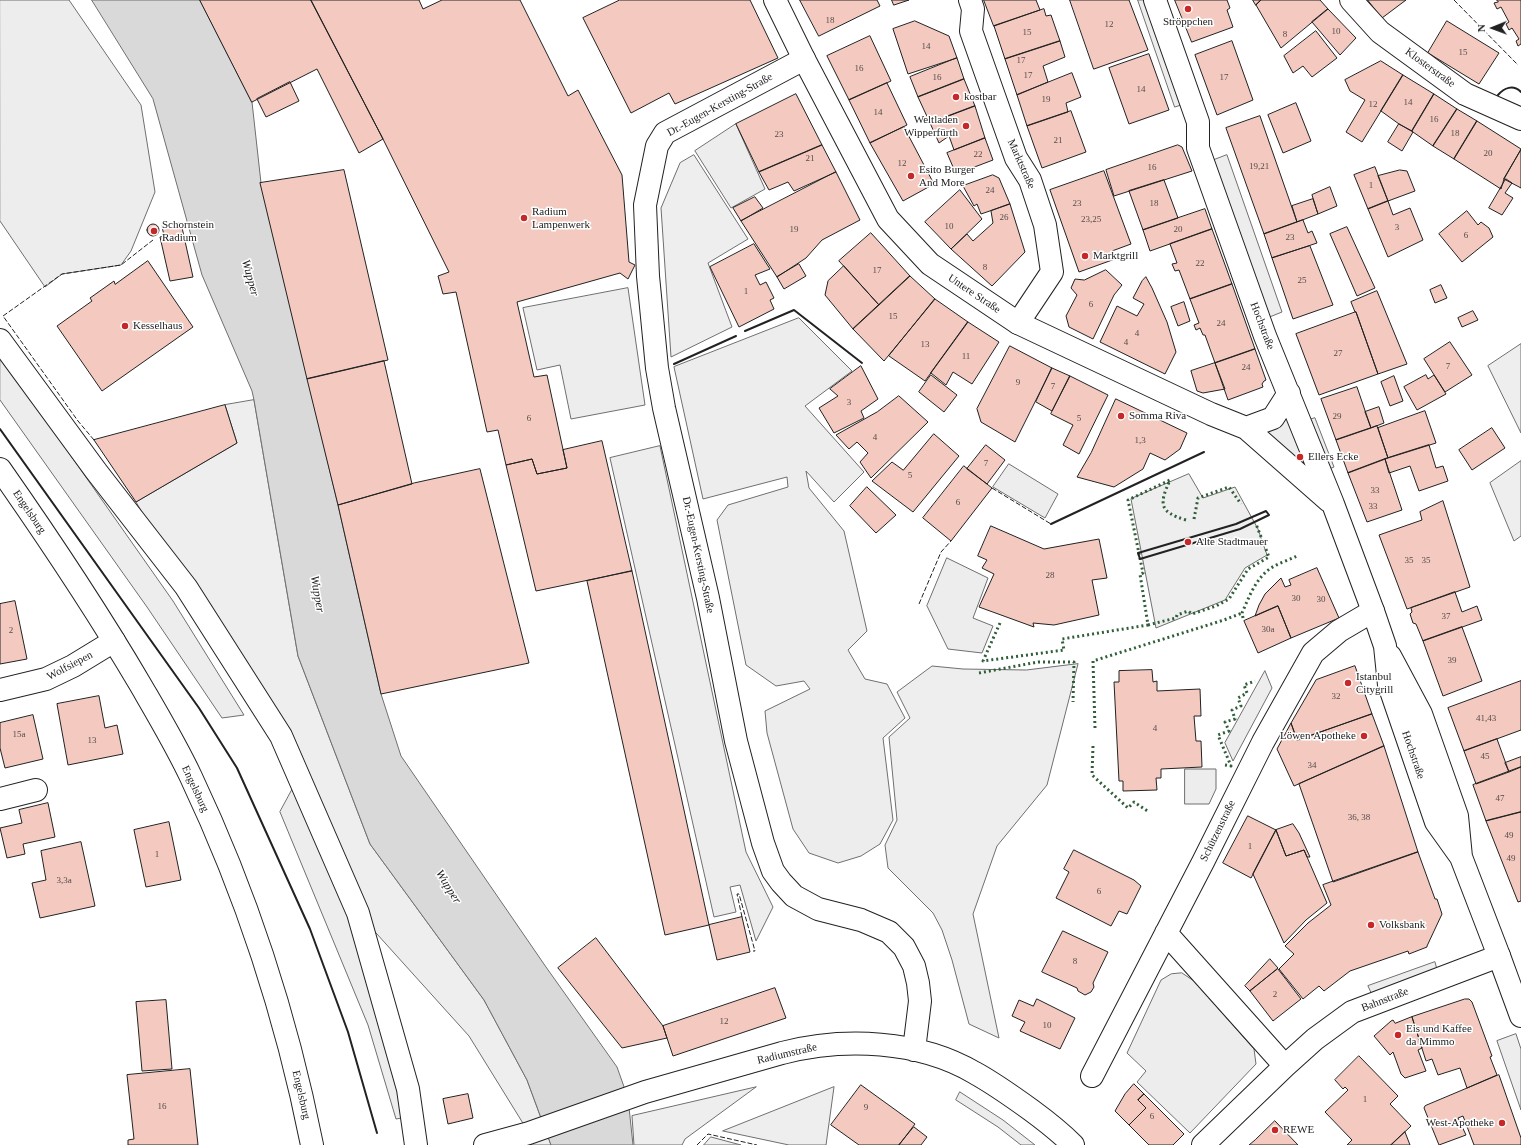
<!DOCTYPE html>
<meta charset="utf-8">
<style>
body{margin:0}
#map{position:relative;width:1521px;height:1145px;overflow:hidden;background:#fff;font-family:Georgia,serif}
canvas{display:block}
.north{position:absolute;left:1473px;top:8px;width:40px;height:40px;-webkit-text-stroke:3px #fff;paint-order:stroke;rotate:269deg;font-size:11px;font-weight:700;line-height:16px;text-align:center;color:#222}
.north::after{content:'';display:block;margin:auto;width:14px;height:18px;background:#222;clip-path:polygon(50% 0,100% 100%,50% 72%,0 100%)}
</style>
<div id="map">
<canvas width="1521" height="1145"></canvas>
<div class="north">N</div>
</div>
<script>
const ctx = document.querySelector('canvas').getContext('2d');
ctx.lineJoin = 'round';
function fill(path, color) {
  ctx.fillStyle = color;
  ctx.fill(path, 'evenodd');
}
function trace(path, color, width, dash) {
  ctx.strokeStyle = color;
  ctx.lineWidth = width;
  ctx.lineCap = dash ? 'butt' : 'round';
  ctx.setLineDash(dash || []);
  ctx.stroke(path);
}
function drawText(font, color, halo, rows, align = 'center') {
  ctx.font = font + ' Georgia,serif';
  ctx.lineWidth = 3;
  ctx.setLineDash([]);
  ctx.textBaseline = 'middle';
  ctx.strokeStyle = halo;
  ctx.fillStyle = color;
  for (const [text, x, y, turn = 0] of rows) {
    ctx.save();
    ctx.translate(x, y);
    ctx.rotate((+turn || 0) * Math.PI / 180);
    ctx.textAlign = isNaN(turn) ? turn : align;
    if (halo) ctx.strokeText(text, 0, 0);
    ctx.fillText(text, 0, 0);
    ctx.restore();
  }
}
const green = new Path2D(`
 M694,155L748,239L708,263L732,327L671,357L661,208L680,163Z
 M1521,344V433L1488,366Z
 M254,400L298,656L370,844L484,1000L527,1080L551,1145H531L529,1133L469,1036L358,913L281,736L186,587L136,502L237,443L225,405Z
 M1521,461V536L1514,541L1490,483Z
 M1189,474L1203,498L1235,487L1258,529L1267,555L1245,568L1225,600L1156,628L1131,499Z
 M1078,664L1047,785L997,846L973,914L999,1038L969,1024L952,960L942,930L933,913L888,868L885,845L897,820L889,737L910,718L897,692L932,666L963,669L1026,670Z
 M756,1087L685,1139L682,1145H634L632,1116Z
 M834,1087L826,1145H789L723,1131Z
 M711,1137L741,1145H704Z`);
fill(green, '#eee');
trace(green, '#6f6f6f', 1);
const parking = new Path2D(`
 M0,0H69L141,105L155,192L131,251L121,265L62,274L45,287L0,221Z
 M1138,0H1147L1184,104L1175,107Z
 M736,124L765,189L731,208L695,151Z
 M1227,155L1282,312L1267,318L1214,160Z
 M628,288L645,405L571,419L560,365L537,370L523,308Z
 M799,318L852,371L805,406L864,472L834,502L806,471L809,488L844,531L867,631L848,650L865,679L887,684L905,718L883,738L893,820L880,844L861,856L838,863L809,853L793,829L767,733L765,711L810,689L804,681L776,686L746,665L717,520L728,505L788,487L787,477L703,499L674,367Z
 M0,355L173,601L244,715L222,718L147,607L0,400Z
 M1288,416L1319,477L1267,433Z
 M1315,418L1334,467L1322,472L1303,422Z
 M660,446L746,852L773,907L756,941L740,885L730,887L736,912L714,917L610,458Z
 M1009,464L1058,494L1045,518L993,487Z
 M947,558L988,578L973,618L993,626L982,653L948,649L927,606Z
 M1265,671L1272,688L1233,761L1225,743Z
 M1185,769H1216V789L1209,804H1185Z
 M293,788L349,916L407,1117L396,1119L368,1025L280,812Z
 M1435,962L1438,973L1373,997L1368,986Z
 M1182,973L1194,981L1254,1049L1256,1064L1190,1133L1137,1082L1146,1071L1127,1053L1161,980L1171,974Z
 M1516,1034L1521,1049V1110L1497,1041Z
 M960,1092L1003,1120L1035,1145H1021L998,1127L956,1100Z`);
fill(parking, '#ededed');
trace(parking, '#6f6f6f', 1);
const water = new Path2D(`
 M92,0H200L252,102L261,183L338,505L381,694L401,756L546,967L617,1067L628,1098L633,1145H551L527,1080L484,1000L370,844L298,656L254,400L252,391L202,275L153,99Z`);
fill(water, '#d9d9d9');
trace(water, '#6f6f6f', 1);
const building = new Path2D(`
 M200,0H311L383,139L359,153L317,69L252,102Z
 M311,0H419L423,9L442,0H520L568,96L578,90L622,175L629,262L635,265L628,279L620,273L517,302L534,377L547,375L567,468L537,474L532,459L506,465L498,430L487,432L456,292L443,294L438,276L449,272L383,139Z
 M620,0H750L778,58L675,104L669,93L631,113L583,18Z
 M800,0H877L880,6L819,36Z
 M892,0H909L894,5Z
 M984,0H1036L1040,10L994,26Z
 M1070,0H1129L1148,50L1094,69Z
 M1175,0H1227L1230,8L1227,10L1233,27L1192,42Z
 M1253,0H1261L1256,5Z
 M1261,0H1320L1328,9L1281,48L1256,5Z
 M1368,0H1406L1382,18Z
 M1497,0H1521V44L1518,46L1516,41L1519,39L1512,28L1509,30L1506,24L1509,22L1501,7L1497,9L1494,3L1498,2Z
 M1044,9L1046,16L1051,15L1060,41L1005,59L994,26Z
 M1328,9L1356,38L1340,55L1312,22Z
 M915,21L949,36L957,58L908,74L893,29Z
 M1447,21L1499,53L1479,84L1428,53Z
 M1316,31L1337,58L1312,77L1303,66L1293,73L1284,56Z
 M870,36L891,81L849,100L827,56Z
 M1060,41L1065,57L1043,66L1048,82L1017,95L1005,59Z
 M1232,41L1253,100L1217,115L1195,55Z
 M1149,54L1169,110L1129,124L1109,68Z
 M957,58L964,79L918,97L910,77Z
 M1381,61L1403,75L1362,142L1346,132L1365,100L1350,91L1345,80Z
 M1072,73L1081,97L1066,103L1068,112L1027,126L1017,95Z
 M1403,75L1434,94L1412,131L1399,124L1381,111Z
 M964,79L975,106L930,123L918,97Z
 M290,82L299,101L266,117L257,99Z
 M887,83L907,125L870,143L849,100Z
 M796,94L822,145L759,172L736,124Z
 M1434,94L1457,109L1433,146L1413,132L1412,131Z
 M1296,103L1311,141L1283,153L1268,115Z
 M975,106L985,138L954,150L949,136L939,143L930,123Z
 M1457,109L1477,121L1454,159L1433,146Z
 M1071,111L1086,152L1042,168L1027,126Z
 M1260,116L1297,222L1264,234L1226,128Z
 M1477,121L1521,149L1504,179L1501,189L1454,159Z
 M1399,124L1413,132L1402,151L1388,142Z
 M904,127L934,184L903,201L870,143Z
 M985,138L993,160L956,174L947,153Z
 M822,145L836,172L794,191L788,182L769,190L759,172Z
 M1178,145L1182,147L1192,171L1114,196L1106,170Z
 M1521,150V188L1504,179Z
 M1375,167L1388,201L1368,209L1354,175Z
 M344,170L388,360L307,379L260,183Z
 M1400,170L1407,171L1415,191L1388,201L1378,176Z
 M1104,171L1131,244L1112,251L1115,259L1079,272L1050,190Z
 M836,172L860,220L822,240L806,258L777,277L741,221Z
 M993,175L999,178L1010,204L981,214L977,204L974,206L963,186Z
 M1506,179L1512,183L1505,193L1513,198L1502,215L1489,208Z
 M1164,180L1178,218L1143,230L1129,191Z
 M1330,187L1337,206L1318,214L1312,195Z
 M960,190L982,219L951,249L925,222Z
 M755,197L763,208L741,221L733,208Z
 M1313,199L1318,214L1297,222L1292,206Z
 M1388,201L1393,215L1410,208L1423,240L1388,257L1368,209Z
 M1010,204L1025,252L992,286L951,249L967,234L973,241L993,223L991,211Z
 M1205,209L1212,229L1150,251L1143,230Z
 M1467,211L1478,225L1481,222L1489,228L1493,237L1462,262L1439,234Z
 M1303,220L1308,233L1312,231L1317,243L1272,258L1264,234Z
 M181,223L193,277L170,281L160,237L164,236L162,226Z
 M147 230a6 6 0 1 1 12 0a6 6 0 1 1-12 0Z
 M1347,227L1375,288L1357,296L1330,234Z
 M1212,229L1232,284L1190,299L1179,270L1175,271L1172,264L1177,263L1170,244Z
 M871,233L910,276L879,305L839,261Z
 M754,244L770,269L755,275L760,285L766,282L774,298L770,300L774,309L739,327L710,267Z
 M1310,246L1333,305L1293,319L1272,258Z
 M148,261L193,327L102,391L57,326L92,301L90,298L114,281L115,284Z
 M799,264L806,276L784,289L777,277Z
 M844,266L879,305L853,329L825,295L828,281Z
 M1106,270L1122,285L1114,295L1093,339L1069,327L1066,316L1077,295L1071,288L1075,279L1084,280Z
 M910,276L935,299L884,361L853,329Z
 M1146,277L1152,288L1167,322L1176,352L1165,374L1100,342L1117,306L1137,316L1144,304L1133,298L1142,281Z
 M1232,284L1255,349L1215,363L1205,335H1203L1200,328L1196,330L1194,325L1199,323L1190,299Z
 M1441,285L1447,298L1435,303L1430,290Z
 M1377,291L1407,364L1378,374L1356,312H1355L1351,302Z
 M935,299L968,322L925,381L889,356Z
 M1184,302L1190,321L1178,326L1171,307Z
 M1473,311L1478,320L1462,327L1458,318Z
 M1356,312L1378,374L1319,395L1296,334Z
 M968,322L999,342L972,384L953,372L946,385L931,373Z
 M1450,342L1472,375L1445,392L1424,359Z
 M1010,346L1052,368L1015,442L981,422L977,409Z
 M1255,349L1266,380L1264,381L1262,384L1263,387L1228,400L1215,363Z
 M384,361L412,484L338,505L307,379Z
 M1215,363L1225,389L1203,393L1197,391L1191,371Z
 M861,366L878,399L861,411L864,418L834,433L819,408L838,396L830,389Z
 M1052,368L1070,376L1052,411L1036,402Z
 M931,375L957,395L944,412L919,392Z
 M1426,375L1428,379L1434,375L1446,394L1417,410L1404,387Z
 M1070,376L1108,395L1079,454L1063,445L1073,425L1051,414Z
 M1394,376L1403,401L1390,406L1381,382Z
 M1357,387L1371,428L1336,440L1321,399Z
 M899,396L928,422L871,478L860,462L868,453L857,442L849,449L836,435L877,412Z
 M1116,399L1187,433L1180,449L1165,460L1150,453L1143,469L1114,487L1077,477L1091,453Z
 M225,405L237,443L136,502L94,440Z
 M1379,407L1384,423L1371,428L1365,412Z
 M1425,411L1436,443L1388,458L1378,428Z
 M1377,426L1388,458L1348,473L1336,440Z
 M1492,428L1505,448L1472,470L1459,450Z
 M934,434L959,456L913,512L872,481L892,462L903,470Z
 M602,441L632,571L536,591L506,465L532,459L537,474L567,468L563,450Z
 M986,445L1005,460L987,484L967,469Z
 M1429,445L1436,468L1443,466L1448,481L1419,491L1410,466L1389,473L1385,459Z
 M1385,459L1402,510L1367,522L1348,473Z
 M964,466L992,488L951,541L923,518Z
 M480,469L529,663L381,694L338,505L414,483Z
 M867,487L896,515L876,533L850,506Z
 M1443,501L1470,587L1407,609L1379,535L1422,520L1420,512Z
 M991,526L1044,549L1099,539L1107,578L1092,580L1099,615L1054,625L1033,623L1034,627L979,607L994,574L982,568L987,560L978,556Z
 M1317,568L1339,618L1291,638L1278,606L1255,616L1259,605L1265,594L1281,578L1285,587L1291,585L1289,580Z
 M632,571L709,925L665,935L587,581Z
 M1455,592L1462,612L1477,606L1482,620L1423,641L1416,624L1413,623L1410,614L1412,612L1411,608Z
 M15,601L27,659L0,664V604Z
 M1278,606L1291,638L1258,653L1244,621Z
 M1462,627L1482,681L1443,696L1423,641Z
 M1355,666L1372,714L1297,740L1291,723L1316,680Z
 M1152,670L1153,682L1157,681V691L1200,689L1201,716H1194L1196,741H1201L1202,767L1161,769V778H1156L1157,790L1123,791V781H1119L1114,682H1119V671Z
 M1521,681V730L1464,751L1448,708Z
 M99,696L105,728L117,725L123,754L68,765L57,704Z
 M1372,714L1384,746L1294,786L1277,749L1291,723L1297,740Z
 M33,715L43,759L5,768L0,748V723Z
 M1497,739L1509,772L1476,784L1464,751Z
 M1384,746L1418,852L1333,882L1299,784Z
 M1521,757V767L1509,772L1505,763Z
 M1521,767V812L1486,821L1473,785Z
 M48,803L55,837L23,844L25,854L7,858L0,828L22,823L19,810Z
 M1521,812V901L1518,902L1486,821Z
 M1248,816L1276,830L1251,878L1223,863Z
 M169,822L181,880L146,887L134,830Z
 M1293,824L1299,833L1310,857H1307L1304,850L1286,856L1276,830Z
 M1276,830L1286,856L1304,850L1327,903L1306,920L1284,943L1253,874Z
 M81,842L95,906L40,918L32,883L46,880L41,851Z
 M1074,850L1134,880L1141,886L1127,914L1119,911L1111,926L1056,898L1069,872L1064,869Z
 M1418,852L1435,899H1437L1442,914L1427,946V947L1409,954L1408,951L1350,971L1324,991L1319,986L1303,999L1279,969L1294,954L1285,946L1308,923L1331,905L1323,885Z
 M742,917L750,952L717,960L709,925Z
 M1063,931L1108,952L1093,983L1094,987L1091,992L1085,995L1078,991L1077,988L1042,972Z
 M596,938L663,1026L667,1038L622,1048L558,968Z
 M1270,959L1278,968L1250,991L1245,986Z
 M1278,969L1301,999L1273,1021L1250,991Z
 M775,988L786,1018L673,1056L663,1026Z
 M1037,999L1075,1018L1060,1049L1020,1031L1025,1022L1012,1016L1019,1000L1033,1006Z
 M1465,999H1469L1472,1002L1492,1056L1490,1057L1497,1075L1467,1088L1460,1068L1438,1075L1432,1059L1426,1061L1412,1017Z
 M166,1000L172,1069L142,1071L136,1002Z
 M1412,1017L1422,1048L1418,1050L1426,1071L1405,1078L1401,1074L1393,1052L1390,1055L1374,1036L1391,1021L1393,1020L1395,1023Z
 M1359,1056L1398,1096L1390,1104L1411,1126L1391,1145H1347L1352,1140L1325,1112L1348,1090L1345,1087L1343,1089L1335,1080Z
 M190,1069L198,1145H128V1140L134,1139L127,1075Z
 M1499,1075L1521,1138V1145H1474L1463,1116L1458,1118L1466,1135L1439,1145L1424,1108L1425,1106Z
 M1134,1084L1144,1094L1138,1100L1146,1108L1129,1125L1115,1111L1125,1094Z
 M861,1085L915,1124L899,1145H859L831,1125Z
 M468,1094L473,1118L448,1124L443,1099Z
 M1144,1094L1184,1134L1173,1145H1149L1129,1125L1146,1108L1138,1100Z
 M1275,1121L1298,1145H1249L1255,1140Z
 M914,1127L927,1137L921,1145H899Z
 M1405,1132L1410,1145H1391Z`);
fill(building, '#f3c9c0');
trace(building, '#222', 1);
const minor = new Path2D(`
 M970,0L973,9L971,31L1016,158L1030,180L1045,225L1052,272L1018,323
 M1351,0L1380,32L1465,94L1521,119
 M804,59L665,133L657,146L645,205L648,276L657,368L664,408L708,598L736,741L763,843L773,871L781,882L794,896L818,909L861,920L889,932L904,947L914,966L918,983L920,1001L914,1050
 M0,340L96,471L186,587L281,736L358,913L408,1089L416,1145
 M0,690L46,679L73,666L114,641
 M0,799L36,790
 M1166,933L1285,1066
 M1092,1076L1203,862L1263,742L1313,653L1339,631L1373,611L1385,646L1389,685L1436,822L1461,857
 M485,1145L529,1133L645,1092L782,1053C844,1037 919,1040 975,1073C995,1084 1013,1097 1031,1110C1046,1121 1060,1132 1073,1145
 M1203,1145L1285,1066L1315,1039L1352,1012L1499,956L1461,857L1457,816L1421,714L1390,656`);
const tertiary = new Path2D(`
 M775,0L804,59L888,219L930,264L1018,323L1211,414L1246,428L1273,418L1289,393
 M1155,0L1198,122V148L1265,336L1333,504L1373,611
 M1246,428L1329,501
 M1499,956L1521,1016`);
const primary = new Path2D(`
 M0,469C49,539 97,611 140,684C158,715 176,745 191,777C246,893 287,1019 312,1145`);
trace(minor, '#222', 24);
trace(tertiary, '#222', 24);
trace(primary, '#222', 24);
trace(minor, '#fff', 22);
trace(tertiary, '#fff', 22);
trace(primary, '#fff', 22);
trace(new Path2D(`
 M1194,519L1198,498L1229,487L1241,504
 M1243,618L1242,613C1249,597 1256,578 1271,568C1279,563 1289,560 1297,556
 M1000,623L983,661L1064,650L1062,639L1148,625L1140,574L1143,573L1128,500L1170,480C1159,504 1159,512 1186,520
 M1148,625L1176,618L1177,615L1188,611L1192,614L1216,606L1229,599L1248,569L1269,557L1256,524
 M979,673L1038,662H1074L1073,702
 M1095,728L1093,661L1224,620L1242,613
 M1093,746L1092,775L1128,808L1134,802L1149,812
 M1225,765L1231,766L1218,735L1229,731L1225,722L1235,719L1232,710L1241,706L1238,698L1247,693L1244,685L1255,681`), '#2f5e38', 3, [2, 3]);
trace(new Path2D(`
 M1454,0L1518,65
 M94,440L78,421L3,316L62,274L121,265L153,240
 M992,488L1051,524
 M919,604L941,552L951,541
 M742,917L737,894H739L755,951H753
 M697,1145L708,1134L757,1145`), '#222', 1, [5, 2]);
trace(new Path2D(`
 M1498,95C1504,88 1513,84 1521,92
 M745,331L794,310L862,363
 M674,364L736,336
 M0,429L199,708L237,768L310,929L348,1032L377,1133
 M1266,511L1269,515L1240,529L1140,559L1138,553L1236,524Z
 M1051,524L1204,452`), '#222', 2);
for (const [x, y, r, color] of [
 [1188,9,4,"#c62828"],
 [956,97,4,"#c62828"],
 [966,126,4,"#c62828"],
 [911,176,4,"#c62828"],
 [524,218,4,"#c62828"],
 [154,231,4,"#c62828"],
 [1085,256,4,"#c62828"],
 [125,326,4,"#c62828"],
 [1121,416,4,"#c62828"],
 [1300,457,4,"#c62828"],
 [1188,542,4,"#c62828"],
 [1348,683,4,"#c62828"],
 [1364,736,4,"#c62828"],
 [1371,925,4,"#c62828"],
 [1398,1035,4,"#c62828"],
 [1502,1123,4,"#c62828"],
 [1275,1130,4,"#c62828"]
]) {
  const dot = new Path2D();
  dot.arc(x, y, r, 0, 2 * Math.PI);
  ctx.fillStyle = color;
  ctx.fill(dot);
  trace(dot, '#fff', 1.5);
}
drawText('9px', '#564c4a', null, [
 ["18",830,21],
 ["12",1109,25],
 ["10",1336,32],
 ["15",1027,33],
 ["8",1285,35],
 ["14",926,47],
 ["15",1463,53],
 ["17",1021,61],
 ["16",859,69],
 ["17",1028,76],
 ["16",937,78],
 ["17",1224,78],
 ["14",1141,90],
 ["19",1046,100],
 ["14",1408,103],
 ["12",1373,105],
 ["14",878,113],
 ["16",1434,120],
 ["18",1455,134],
 ["23",779,135],
 ["21",1058,141],
 ["20",1488,154],
 ["22",978,155],
 ["21",810,159],
 ["12",902,164],
 ["19,21",1259,167],
 ["16",1152,168],
 ["1",1371,186],
 ["24",990,191],
 ["23",1077,204],
 ["18",1154,204],
 ["26",1004,218],
 ["23,25",1091,220],
 ["10",949,227],
 ["3",1397,228],
 ["19",794,230],
 ["20",1178,230],
 ["6",1466,236],
 ["23",1290,238],
 ["22",1200,264],
 ["8",985,268],
 ["17",877,271],
 ["25",1302,281],
 ["1",746,292],
 ["6",1091,305],
 ["15",893,317],
 ["24",1221,324],
 ["4",1137,334],
 ["4",1126,343],
 ["13",925,345],
 ["27",1338,354],
 ["11",966,357],
 ["7",1448,367],
 ["24",1246,368],
 ["9",1018,383],
 ["7",1053,387],
 ["3",849,403],
 ["29",1337,417],
 ["6",529,419],
 ["5",1079,419],
 ["4",875,438],
 ["1,3",1140,441],
 ["7",986,464],
 ["5",910,476],
 ["33",1375,491],
 ["6",958,503],
 ["33",1373,507],
 ["35",1409,561],
 ["35",1426,561],
 ["28",1050,576],
 ["30",1296,599],
 ["30",1321,600],
 ["37",1446,617],
 ["30a",1268,630],
 ["2",11,631],
 ["39",1452,661],
 ["32",1336,697],
 ["41,43",1486,719],
 ["4",1155,729],
 ["15a",19,735],
 ["13",92,741],
 ["45",1485,757],
 ["34",1312,766],
 ["47",1500,799],
 ["36, 38",1359,818],
 ["49",1509,836],
 ["1",1250,847],
 ["1",157,855],
 ["49",1511,859],
 ["3,3a",64,881],
 ["6",1099,892],
 ["8",1075,962],
 ["2",1275,995],
 ["12",724,1022],
 ["10",1047,1026],
 ["1",1365,1100],
 ["16",162,1107],
 ["9",866,1108],
 ["6",1152,1117]
]);
drawText('11px', '#222', '#fff', [
 ["Ströppchen",1188,22,"center"],
 ["kostbar",964,97],
 ["Weltladen",958,120,"right"],
 ["Wipperfürth",958,133,"right"],
 ["Esito Burger",919,170],
 ["And More",919,183],
 ["Radium",532,212],
 ["Lampenwerk",532,225],
 ["Schornstein",162,225],
 ["Radium",162,238],
 ["Marktgrill",1093,256],
 ["Kesselhaus",133,326],
 ["Somma Riva",1129,416],
 ["Ellers Ecke",1308,457],
 ["Alte Stadtmauer",1196,542],
 ["Istanbul",1356,677],
 ["Citygrill",1356,690],
 ["Löwen Apotheke",1356,736,"right"],
 ["Volksbank",1379,925],
 ["Eis und Kaffee",1406,1029],
 ["da Mimmo",1406,1042],
 ["West-Apotheke",1494,1123,"right"],
 ["REWE",1283,1130]
], 'left');
drawText('11px', '#222', '#fff', [
 ["Klosterstraße",1430,68,36],
 ["Dr.-Eugen-Kersting-Straße",720,105,-29],
 ["Marktstraße",1021,164,66],
 ["Untere Straße",974,294,34],
 ["Hochstraße",1262,326,69],
 ["Engelsburg",29,512,56],
 ["Dr.-Eugen-Kersting-Straße",698,555,78],
 ["Wolfsiepen",70,666,-28],
 ["Hochstraße",1413,755,71],
 ["Engelsburg",195,789,65],
 ["Schützenstraße",1218,831,-64],
 ["Bahnstraße",1385,1000,-21],
 ["Radiumstraße",787,1054,-13],
 ["Engelsburg",301,1095,77]
]);
drawText('italic 12px', '#222', '#fff', [
 ["Wupper",250,278,75],
 ["Wupper",317,594,80],
 ["Wupper",448,887,58]
]);
</script>
